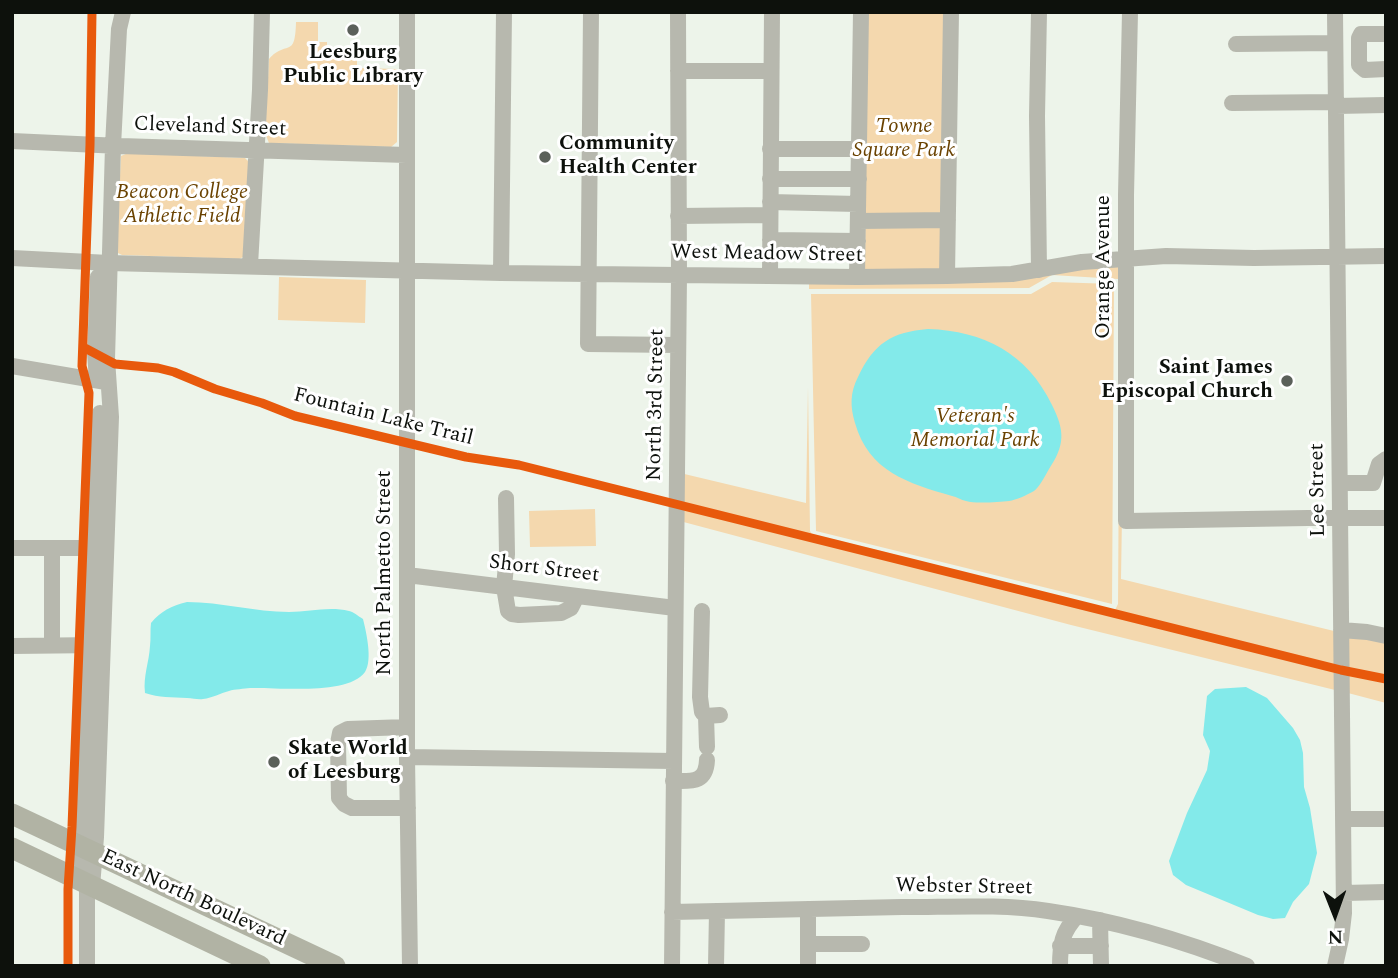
<!DOCTYPE html>
<style>
body{margin:0}
#map{position:relative;width:1398px;height:978px;overflow:hidden;background:#edf4ea;font-family:Spectral,serif}
canvas{display:block}
.frame{position:absolute;inset:0;border:14px solid #0d110c;pointer-events:none}
.north{position:absolute;left:1300px;top:880px;width:70px;height:70px;-webkit-text-stroke:5px #fff;paint-order:stroke;rotate:179deg;font-size:19px;font-weight:700;line-height:28px;text-align:center;color:#0d110c}
.north::after{content:'';display:block;margin:auto;width:24px;height:32px;background:#0d110c;clip-path:polygon(50% 0,100% 100%,50% 72%,0 100%)}
</style>
<div id="map">
<canvas width="1398" height="978"></canvas>
<div class="frame"></div>
<div class="north">N</div>
</div>
<script>
const ctx = document.querySelector('canvas').getContext('2d');
ctx.lineJoin = 'round';
function fill(path, color) {
  ctx.fillStyle = color;
  ctx.fill(path, 'evenodd');
}
function trace(path, color, width, dash) {
  ctx.strokeStyle = color;
  ctx.lineWidth = width;
  ctx.lineCap = dash ? 'butt' : 'round';
  ctx.setLineDash(dash || []);
  ctx.stroke(path);
}
function drawText(font, color, halo, rows, align = 'center') {
  ctx.font = font + ' Spectral,serif';
  ctx.lineWidth = 6;
  ctx.setLineDash([]);
  ctx.textBaseline = 'middle';
  ctx.strokeStyle = halo;
  ctx.fillStyle = color;
  for (const [text, x, y, turn = 0] of rows) {
    ctx.save();
    ctx.translate(x, y);
    ctx.rotate((+turn || 0) * Math.PI / 180);
    ctx.textAlign = isNaN(turn) ? turn : align;
    if (halo) ctx.strokeText(text, 0, 0);
    ctx.fillText(text, 0, 0);
    ctx.restore();
  }
}
fill(new Path2D(`
 M867,12H944L940,269H865Z
 M296,22H318V42H327V49L340,50V54L357,55V68L398,69L397,142L391,147L269,143L265,133L269,59C287,39 295,60 296,22Z
 M128,153L245,158L249,162L243,257L239,259L122,255L116,252L121,156Z
 M1126,261L1121,579L1334,631L1335,690L1071,625L676,520V472L806,503L808,387L810,531L813,536L1115,610L1118,604L1120,284L1118,279L1052,275L1029,288L809,289V277Z
 M279,277L366,280L365,323L278,320Z
 M1052,282L1114,284L1112,604L816,531L811,294H1031Z
 M595,509L596,546L530,547L529,511Z
 M1348,634L1386,643V703L1348,693Z`), '#f4d8ae');
fill(new Path2D(`
 M928,329C984,331 1027,353 1052,405C1065,431 1065,445 1049,469C1045,476 1040,486 1034,491C1027,495 1016,500 1009,501C999,502 975,504 966,501C961,500 957,497 952,496C908,483 869,472 855,423C850,406 850,393 858,377C874,343 892,332 928,329Z
 M187,602C221,602 255,612 289,612C309,612 329,606 349,611C354,612 358,616 363,619C366,631 373,660 365,672C348,696 277,687 250,688C244,689 235,689 229,691C220,693 213,698 203,699C198,700 193,698 187,698C172,697 159,698 145,693C143,676 149,663 150,646C151,638 150,630 151,623C161,611 171,606 187,602Z
 M1246,687L1267,698L1293,728L1300,740L1303,753L1304,787L1310,808L1317,853L1309,884L1293,902L1285,918L1273,919L1258,915L1186,885L1173,875L1169,861L1187,813L1207,770L1210,751L1203,735L1207,696L1215,689Z`), '#83eaea');
trace(new Path2D(`
 M407,12V757L410,966
 M591,12L588,344L678,345
 M1130,12L1126,195V521L1308,518H1386
 M1335,12L1344,913L1341,939L1335,966
 M1386,34H1361L1359,38V65L1365,70L1386,69
 M1236,44L1335,43
 M678,71H771
 M1232,103L1336,102
 M1336,106L1386,105
 M12,141L120,146L406,155
 M770,149H859
 M770,179H859
 M770,202L858,204
 M678,216L770,215
 M858,221L948,220
 M770,240L858,241
 M12,258L109,263L501,273L857,277L947,276L1012,274L1082,262L1166,256L1254,258L1386,256
 M250,265L260,90L262,12
 M1039,270L1037,116L1039,12
 M501,273L504,12
 M770,276L772,12
 M947,276L951,12
 M857,277L861,12
 M12,366L106,382
 M97,380L95,353L98,277
 M1340,483H1373L1379,464L1386,459
 M506,498L507,554L504,587L508,611L512,614L519,615L561,613L571,608L577,596
 M12,548H104
 M407,575L675,608
 M702,611L700,697L702,712L706,716
 M1341,630L1367,632L1386,636
 M52,645V548
 M12,646L100,645
 M407,727L348,729L340,733L338,743L339,798L344,804L352,808H408
 M707,747L706,716L720,715
 M407,757L673,761
 M673,781C691,781 706,784 707,760
 M1343,819H1386
 M81,881L100,413
 M92,887L96,837L111,417L107,359L113,146L119,29L123,12
 M1344,893L1386,892
 M672,912C749,910 827,908 905,907C952,907 1001,904 1048,911C1117,921 1182,940 1247,966
 M1100,920L1101,966
 M808,944H862
 M1060,946H1101
 M87,966V885
 M672,966L679,275L678,12
 M716,966L717,911
 M808,966V909
 M1060,966C1060,944 1062,932 1077,916`), '#b7b8ae', 16);
trace(new Path2D(`
 M12,814L335,966
 M12,848L260,966`), '#b1b3a4', 21);
trace(new Path2D(`
 M83,347L115,364L158,368L174,372L215,389L262,403L295,416L466,457L519,465L1341,670L1386,679
 M68,966V889L72,827L89,393L82,366L90,145L92,12`), '#e8590c', 9);
for (const [x, y, r, color] of [
 [353,30,7,"#5b605a"],
 [545,157,7,"#5b605a"],
 [1287,381,7,"#5b605a"],
 [274,762,7,"#5b605a"]
]) {
  const dot = new Path2D();
  dot.arc(x, y, r, 0, 2 * Math.PI);
  ctx.fillStyle = color;
  ctx.fill(dot);
  trace(dot, '#fff', 2.5);
}
drawText('bold 21px', '#0d110c', '#fff', [
 ["Leesburg",353,54,"center"],
 ["Public Library",353,78,"center"],
 ["Community",559,145],
 ["Health Center",559,169],
 ["Saint James",1273,369,"right"],
 ["Episcopal Church",1273,393,"right"],
 ["Skate World",288,750],
 ["of Leesburg",288,774]
], 'left');
drawText('21px', '#0d110c', '#fff', [
 ["Cleveland Street",210,128,2],
 ["West Meadow Street",767,255,1],
 ["Orange Avenue",1105,267,-90],
 ["North 3rd Street",657,405,-89],
 ["Fountain Lake Trail",383,418,14],
 ["Lee Street",1319,490,-91],
 ["Short Street",544,570,7],
 ["North Palmetto Street",386,573,-90],
 ["Webster Street",964,888,1],
 ["East North Boulevard",193,899,25]
]);
drawText('italic 21px', '#6a4200', '#fff', [
 ["Towne",904,128],
 ["Square Park",904,152],
 ["Beacon College",182,194],
 ["Athletic Field",182,218],
 ["Veteran's",975,418],
 ["Memorial Park",975,442]
]);
</script>
